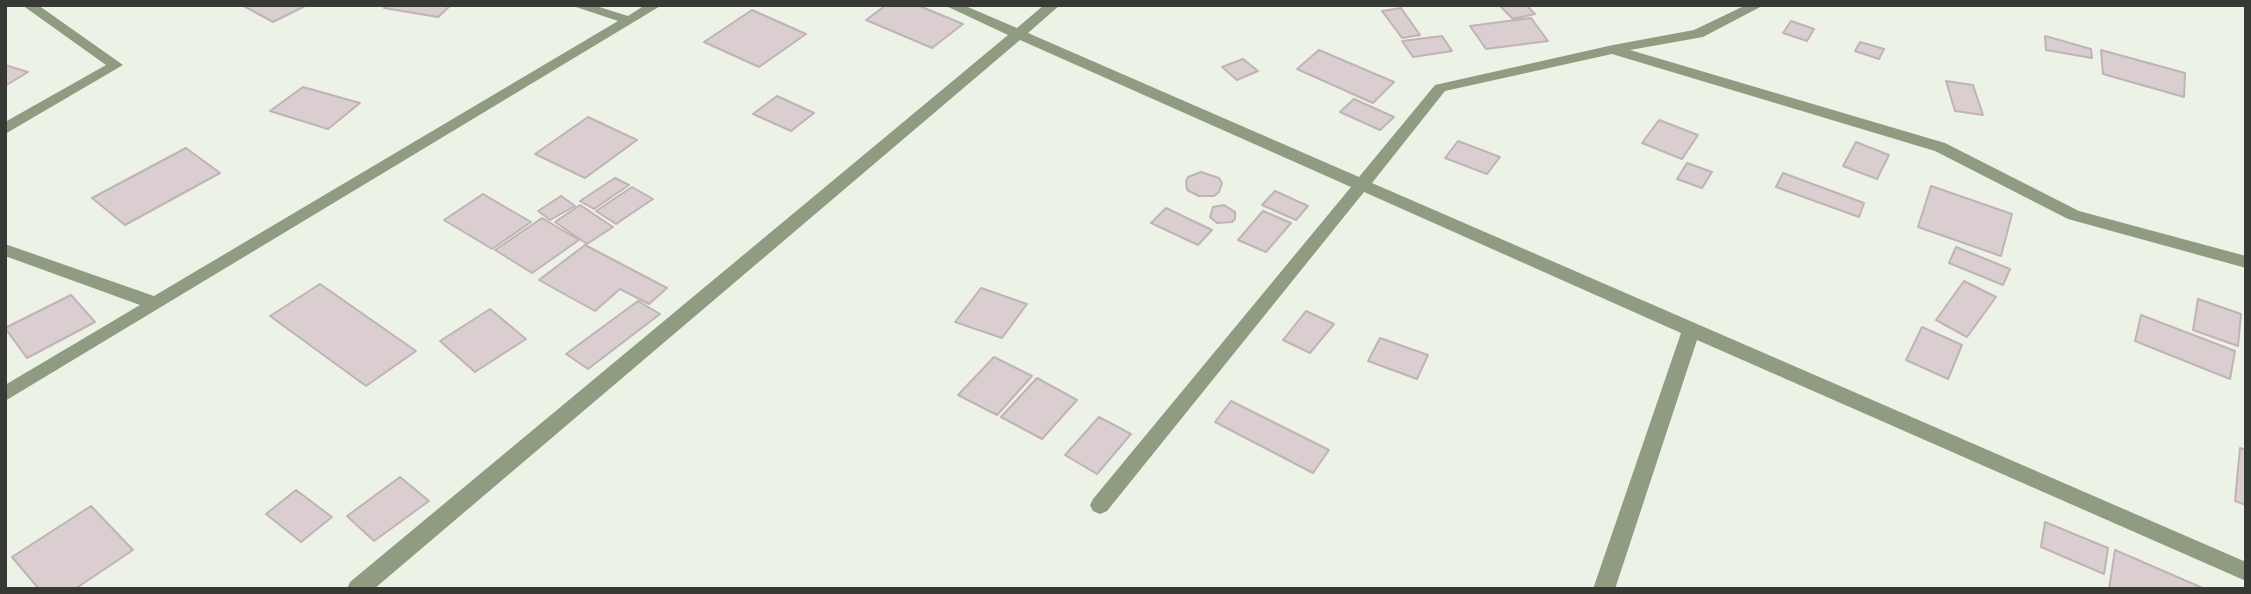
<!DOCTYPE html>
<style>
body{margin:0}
#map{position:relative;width:2251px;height:594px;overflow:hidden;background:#edf2e7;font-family:"Times New Roman",serif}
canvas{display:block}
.frame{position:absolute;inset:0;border:7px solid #373935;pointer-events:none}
</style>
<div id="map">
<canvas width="2251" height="594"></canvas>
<div class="frame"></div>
</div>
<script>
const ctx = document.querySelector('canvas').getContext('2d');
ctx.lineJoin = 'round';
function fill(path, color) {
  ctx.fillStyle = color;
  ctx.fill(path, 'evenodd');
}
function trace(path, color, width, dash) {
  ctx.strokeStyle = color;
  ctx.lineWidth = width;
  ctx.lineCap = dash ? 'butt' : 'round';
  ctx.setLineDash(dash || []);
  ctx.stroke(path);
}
const building = new Path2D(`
 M242,5H307L273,22Z
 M387,5H451L438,17L384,8Z
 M886,5H917L963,24L932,48L866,20Z
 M1499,5H1526L1535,14L1513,19Z
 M1401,8L1420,35L1402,38L1382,11Z
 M752,10L806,34L759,67L704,42Z
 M1531,18L1548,41L1486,49L1470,26Z
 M1791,21L1814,29L1807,41L1783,33Z
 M1442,36L1452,51L1413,57L1402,41Z
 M2045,36L2091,49L2092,58L2046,50Z
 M1860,42L1884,49L1879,59L1855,51Z
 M1319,50L1394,82L1373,103L1297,69Z
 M2101,50L2185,73L2184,97L2103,74Z
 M1243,59L1258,71L1237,80L1222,67Z
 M5,65L28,72L5,86Z
 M1946,81L1973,85L1983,115L1955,111Z
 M303,87L360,103L328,129L270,111Z
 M777,96L814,113L791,131L753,114Z
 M1354,99L1394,117L1380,130L1340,112Z
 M588,117L637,140L585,178L535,154Z
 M1659,120L1698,135L1682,159L1642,143Z
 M1458,141L1500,157L1487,174L1445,158Z
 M1856,142L1889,155L1877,179L1843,166Z
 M186,148L220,173L125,225L92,198Z
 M1687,163L1712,172L1702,188L1677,179Z
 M1201,172L1219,178L1222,183L1219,192L1214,196H1199L1187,190L1186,181L1188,177Z
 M1783,173L1864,203L1859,217L1776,187Z
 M615,178L629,185L594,209L580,201Z
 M1931,186L2012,214L2001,256L1918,227Z
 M632,187L653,199L616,224L596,211Z
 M1275,191L1308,206L1296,220L1262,205Z
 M483,194L531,222L492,249L444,220Z
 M561,196L575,206L550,220L538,211Z
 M580,205L613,227L587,244L555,222Z
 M1224,205L1235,212V219L1232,222L1217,223L1210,217L1213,207Z
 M1166,208L1212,230L1198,245L1151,223Z
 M1263,211L1291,223L1266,252L1238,240Z
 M542,218L579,240L532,273L495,250Z
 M585,245L667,288L649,304L620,289L595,311L539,280Z
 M1956,247L2010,269L2003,285L1949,263Z
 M1964,281L1996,297L1967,337L1936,320Z
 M320,284L416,351L366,386L270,316Z
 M981,288L1027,304L1002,338L955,322Z
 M71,295L95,322L27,358L5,328Z
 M2198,299L2241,314L2238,346L2193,330Z
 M638,301L660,314L588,369L566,354Z
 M490,309L526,339L475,372L440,341Z
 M1306,311L1334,324L1310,353L1283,340Z
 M2141,315L2235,351L2230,379L2135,341Z
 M1922,327L1962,345L1948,379L1906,360Z
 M1380,338L1428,355L1417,379L1368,361Z
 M994,357L1032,376L997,415L958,395Z
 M1037,378L1077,400L1042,439L1001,417Z
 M1231,401L1329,450L1313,473L1215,422Z
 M1099,417L1131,434L1097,474L1065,455Z
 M2240,448L2246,450V505L2235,501Z
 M400,477L429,501L374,541L347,516Z
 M296,490L332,517L301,542L266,514Z
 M91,506L133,550L75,589H39L12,557Z
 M2045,522L2108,548L2104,574L2041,547Z
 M2115,550L2205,589H2109Z`);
fill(building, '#dbced0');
trace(building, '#c0b3b5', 2);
fill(new Path2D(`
 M22,5H38L123,65L5,134V122L106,65Z
 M570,5H593L628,16L645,5H662L5,401V385L140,305L5,256V244L154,296L618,21Z
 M944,5H963L1017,28L1044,5H1060L1028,33L1359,177L1435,85L1613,45L1694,30L1746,5H1764L1703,37L1630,50L1945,143L2079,211L2246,256V268L2068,219L1935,151L1612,54L1445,91L1372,183L2246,562V581L1697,340L1615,589H1593L1681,333L1364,192L1107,511L1100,514L1093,511L1090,505L1093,499L1351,187L1020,40L374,589H347L350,582L1008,35Z`), '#909c82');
</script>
